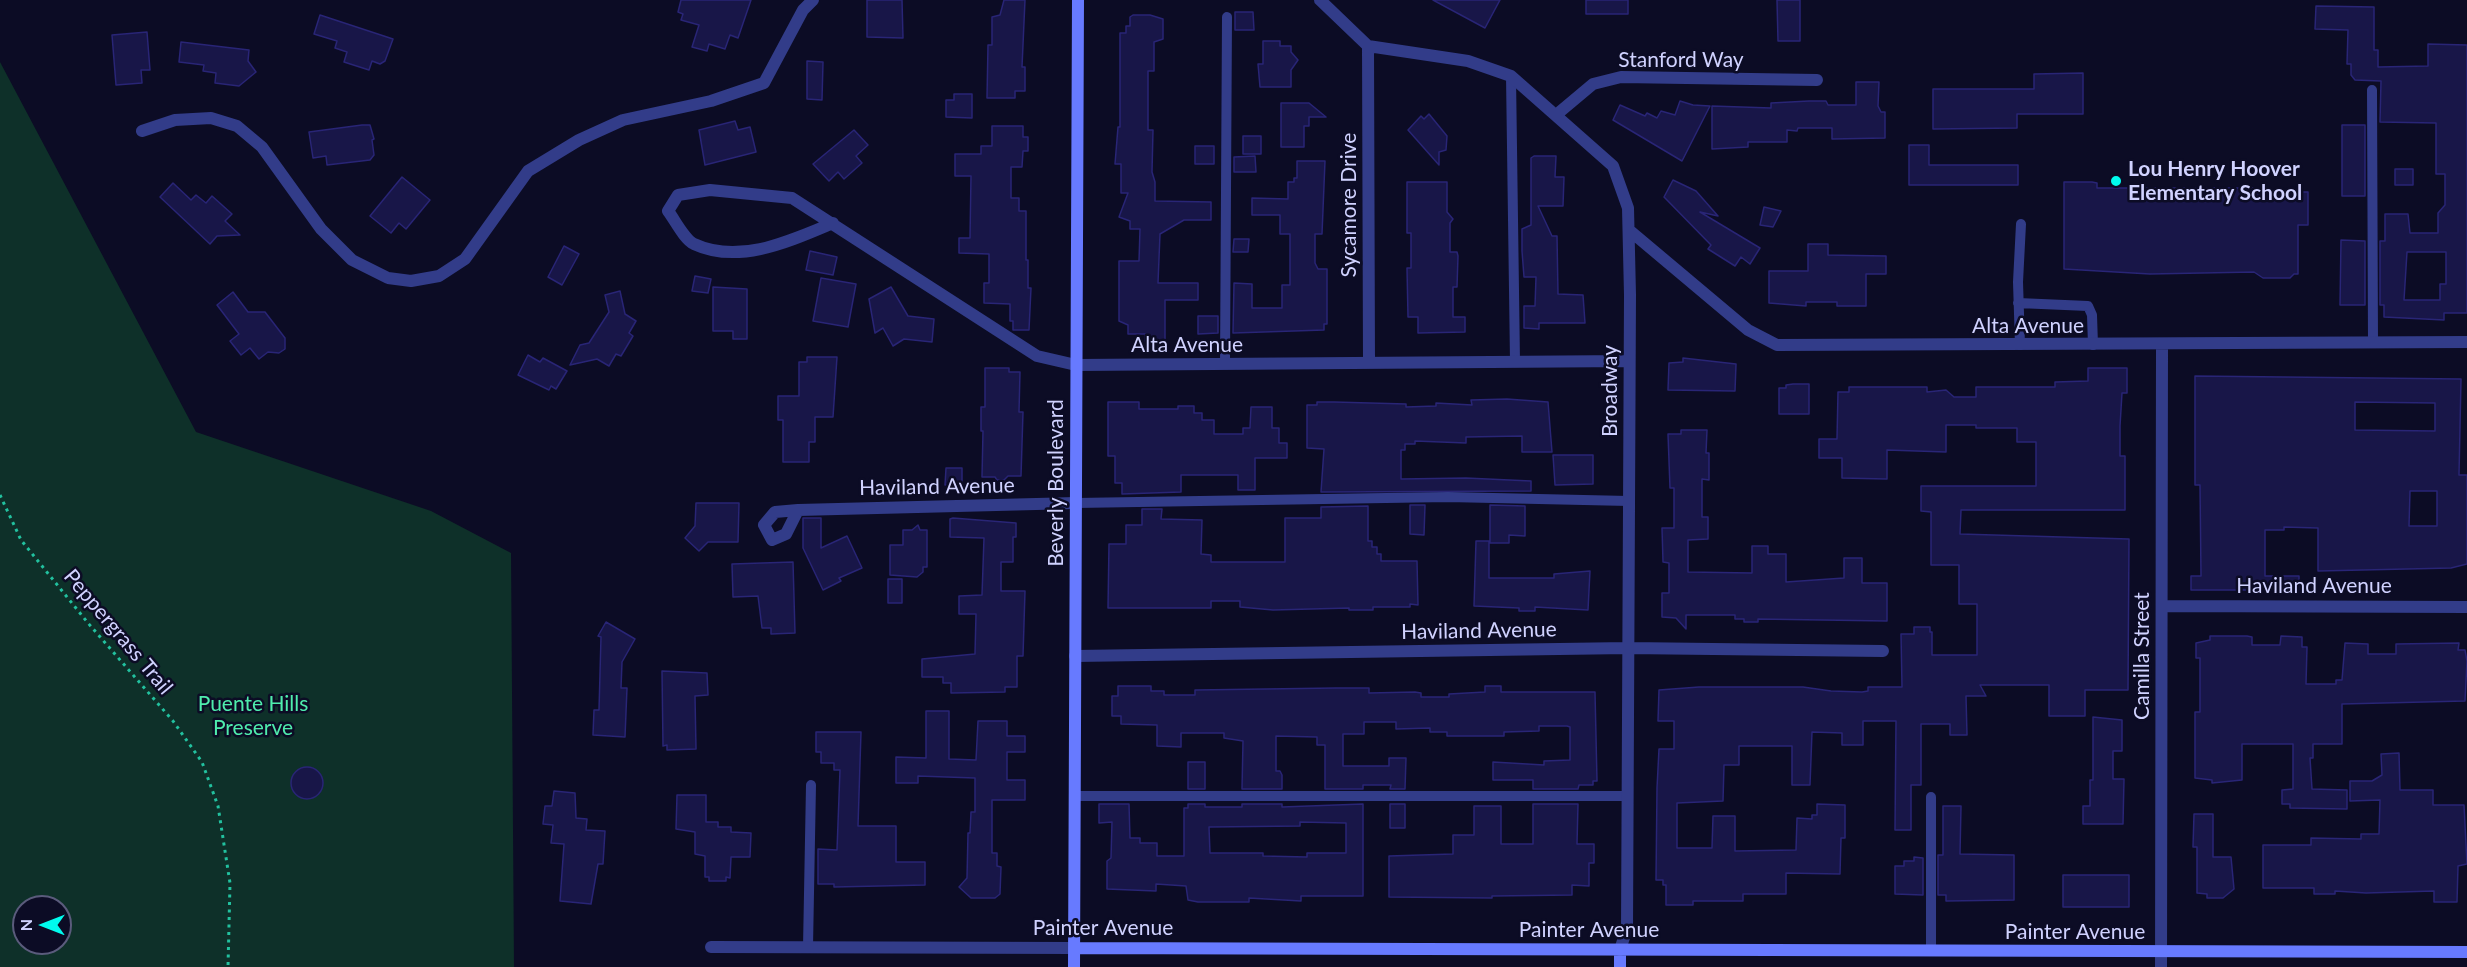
<!DOCTYPE html>
<style>
body{margin:0}
#map{position:relative;width:2467px;height:967px;overflow:hidden;background:#0c0c25;font-family:Lato,sans-serif}
canvas{display:block}
.north{position:absolute;left:12px;top:895px;width:60px;height:60px;box-sizing:border-box;background:#0c0c25;border:2px solid #5a5b7c;border-radius:50%;rotate:270deg;font-size:16px;font-weight:700;line-height:24px;text-align:center;color:#d0d2ff}
.north::after{content:'';display:block;margin:auto;width:21px;height:27px;background:#00fbee;clip-path:polygon(50% 0,100% 100%,50% 72%,0 100%)}
</style>
<div id="map">
<canvas width="2467" height="967"></canvas>
<div class="north">N</div>
</div>
<script>
const ctx = document.querySelector('canvas').getContext('2d');
ctx.lineJoin = 'round';
function fill(path, color) {
  ctx.fillStyle = color;
  ctx.fill(path, 'evenodd');
}
function trace(path, color, width, dash) {
  ctx.strokeStyle = color;
  ctx.lineWidth = width;
  ctx.lineCap = dash ? 'butt' : 'round';
  ctx.setLineDash(dash || []);
  ctx.stroke(path);
}
function drawText(font, color, halo, rows, align = 'center') {
  ctx.font = font + ' Lato,sans-serif';
  ctx.lineWidth = 5;
  ctx.setLineDash([]);
  ctx.textBaseline = 'middle';
  ctx.strokeStyle = halo;
  ctx.fillStyle = color;
  for (const [text, x, y, turn = 0] of rows) {
    ctx.save();
    ctx.translate(x, y);
    ctx.rotate((+turn || 0) * Math.PI / 180);
    ctx.textAlign = isNaN(turn) ? turn : align;
    if (halo) ctx.strokeText(text, 0, 0);
    ctx.fillText(text, 0, 0);
    ctx.restore();
  }
}
fill(new Path2D(`
 M0,62L196,432L431,511L511,553L514,967H0ZM24,907H60V943H24Z`), '#0e3029');
const building = new Path2D(`
 M681,0H751L738,38L730,35L725,49L709,44L707,51L692,47L699,25L681,20L683,14L678,12Z
 M867,0H902L903,38L867,37Z
 M1004,0H1025L1022,67H1025V91H1015V98H987L988,45H992V17L1000,15Z
 M1433,0H1500L1485,28Z
 M1586,0H1628V14H1586Z
 M1777,0H1800V41H1778Z
 M2316,6L2374,7V50H2378V67L2428,66V44L2467,45V313H2444V320L2384,317V305H2380V241H2385V214H2408L2410,233H2438V213L2445,205V174H2436V123L2380,122L2381,81L2355,80L2351,75V64H2347L2348,30L2315,29ZM2407,252H2446V284H2440V300H2404Z
 M1235,12H1253L1254,30H1235Z
 M320,15L393,39L385,61L380,64L372,61L369,70L344,62L347,52L335,48L337,41L314,34Z
 M1133,15H1150L1163,19V39L1154,42V71H1148V130H1153L1152,172L1155,182V201L1211,202V220H1184L1160,234L1158,283H1198V300H1165V341H1145V334H1128V325L1119,321V261H1139L1140,229H1130V221L1119,217L1128,193H1121V164H1115L1118,127H1120V33H1126V26H1130V17Z
 M147,32L150,70H141L142,83L116,85L112,35Z
 M1263,41H1280V46H1291V52L1298,60L1291,70V87H1260L1258,64H1263Z
 M181,42L249,50L248,61L256,72L239,86L215,83L216,73L203,71L204,65L179,62Z
 M807,61L823,62L822,100L807,99Z
 M2083,73V114H2017V128L1933,129V89H2034V74Z
 M1856,82H1879L1878,106L1881,112H1885V138L1832,139V128H1798L1797,131L1787,130V142H1748V147L1712,149V106L1771,108V103L1809,101H1826L1828,105H1856Z
 M954,94H972V118L946,117V100H954Z
 M1680,101L1693,105L1710,106L1682,161L1613,120L1620,105L1645,116L1647,113L1657,118L1661,111L1675,115Z
 M1281,103H1309L1326,117H1309V126H1304V147H1281Z
 M1429,114L1447,136L1446,150L1439,152V165L1408,130L1421,116L1424,119Z
 M735,121L738,130L750,127L756,152L705,165L699,130Z
 M362,125H370L374,139L372,140L374,155L370,160L327,165L326,156L313,158L309,132Z
 M2342,125H2365V196H2342Z
 M992,126H1023V137H1028V151H1023L1022,167H1011V198H1019V211H1026V260H1028V288H1031L1029,330H1013V321H1010V304L984,303V283H989V254L959,253V238H970L971,176H955V154H981V146H992Z
 M854,130L868,145L856,156L862,163L844,179L838,172L829,181L813,164Z
 M1243,136H1261V154H1243Z
 M1909,145H1929V165H2018V185H1909Z
 M1195,146H1214V164H1195Z
 M1255,156L1256,172H1234V157Z
 M1534,156H1556L1555,177H1564L1563,206H1538L1552,236H1557L1558,294L1583,295L1585,323H1539V329L1524,328V306H1535L1536,277H1524L1522,251V229L1531,225V158Z
 M1297,161H1325L1322,234H1315V263L1318,269H1327V324H1324V330L1233,333L1234,283L1252,284V308H1282V285H1290V234H1280V215H1252V198L1288,199V182H1294V178H1297Z
 M2395,169H2413V185H2395Z
 M402,177L430,200L406,229L399,223L391,233L370,216Z
 M1673,180L1696,191L1718,216L1700,212L1760,248L1750,264L1741,257L1735,266L1708,249L1711,245L1664,197Z
 M1407,182H1447V212L1453,219L1450,223V252H1457L1458,256L1457,287H1453V317H1465V332L1418,333V317H1408L1407,268H1411V233H1407Z
 M2064,182H2092L2097,183V188H2258V192H2308V225H2298V274H2294L2290,278H2263L2254,272L2150,274L2064,269Z
 M173,183L191,200L196,195L206,203L212,196L232,214L225,221L240,235L217,236L210,244L160,197Z
 M1764,207L1781,211L1773,227L1760,225Z
 M1234,239H1249L1248,252H1233Z
 M2341,240L2365,241V305H2340Z
 M1808,244H1828V255L1886,256V274H1866V306H1837V302H1806V306L1769,303V271H1808Z
 M564,246L579,254L562,285L548,277Z
 M810,251L837,257L833,275L806,270Z
 M695,276L711,279L708,293L692,291Z
 M821,278L856,284L848,327L813,321Z
 M713,287L747,289V339H733V331H713Z
 M891,287L908,316L934,319L932,342L904,339L893,346L883,328L875,333L869,299Z
 M620,291L625,314L636,321L629,333L633,336L621,356L616,354L609,366L597,359L570,365L580,345L589,343L609,312L605,295Z
 M233,292L248,312H265L285,338V349L279,353L268,352L259,359L250,348L241,355L230,341L239,334L217,305Z
 M1198,316H1218V333L1198,334Z
 M528,355L540,362L543,358L567,371L556,389L551,386L549,390L518,375Z
 M807,357H837L833,417H815V442H809V462H783V420H778V396H799V362H807Z
 M1683,358L1736,364L1735,391L1668,390L1669,363L1683,362Z
 M985,368H1009V372H1020L1019,412H1023L1021,476H1008L1004,480H997L995,477H982L983,431H981V407H985Z
 M2088,368H2127V393H2122L2120,426V456H2125V510H1961L1960,534L2129,539L2128,690H2085V716H2049V685H1980L1986,696H1966L1967,735H1950V724H1921V785H1911V830H1895L1896,721H1863V745H1842V733L1812,732L1810,785H1792V746H1739V765H1724L1723,801L1677,803V848H1712L1713,816H1735V851L1796,850L1797,818L1812,819V815H1817V804L1845,805V838H1841L1840,874L1786,873V894H1743V901H1693V905H1666V885H1663V880H1656L1657,788L1659,749H1674V721H1658L1659,690L1699,687H1803L1831,691L1862,692L1868,691V687H1902L1901,634H1914V627H1930V632H1932V655H1977V604H1959V565H1931V512L1921,511V486H2036V442H2017V428H1976V425H1946V452L1887,450V479L1842,478V458H1819V439H1837L1838,392H1849V387H1927V392L1946,390L1954,397H1976V387H2055V382L2088,381Z
 M2195,376L2461,379L2459,475H2467V564L2451,568L2318,571V528L2284,527V530H2265V576H2299V590H2191V576H2201L2200,485H2195ZM2355,402L2435,403V431L2355,430ZM2410,491H2437V526H2409Z
 M1809,384V414H1779V388H1786V385L1793,384Z
 M1507,399L1548,402L1552,452H1522V436L1466,437V443L1415,441V444H1405V450H1401V479L1466,478L1531,481V491L1321,492L1324,449L1307,448V405H1317V402H1334L1406,404V407L1436,406V403L1472,405L1471,400Z
 M1108,402H1139V409H1178V406H1194V413H1202V420H1214V434H1243V428H1250L1251,407H1272V428H1279V443H1287V458H1255V490H1238V475H1181V492L1122,494V483H1115V456H1108Z
 M1681,430H1707L1706,453H1709V480L1702,479V517H1708V539L1688,540V572L1752,573V546H1768V554H1786V582L1844,578V558H1862V583H1887V621L1758,619V622H1744V619H1735V615H1686V629L1676,618L1662,617V593H1669V563L1663,562L1662,528H1674V488H1670L1668,434H1681Z
 M1553,455H1593V484L1555,485Z
 M946,468H962V485H945Z
 M696,503H739L738,542H708L699,551L685,538L695,526Z
 M1410,505H1425L1424,535L1410,534Z
 M1490,505L1525,506V536L1509,535V543H1490Z
 M1368,506V541H1372V547H1377V554H1381V561H1417L1418,605L1410,604V607H1373V610H1349V608L1273,610L1240,607V601H1211V608H1108L1109,544H1126V525H1142V509H1162L1161,519L1202,520L1201,554L1211,555V562H1285V518H1321V507Z
 M803,518H821V548L847,536L862,568L839,578L841,581L823,590L803,548Z
 M953,518L1016,523V537H1013V562H1001V591H1025L1023,656H1017V687H1005V692L951,693V683H943V677H922V659L975,654L976,614H959V596L982,595L984,538L950,537V519Z
 M918,525L920,530H927V567H923V572L917,577L890,575V545H903V530H912Z
 M1476,541H1489V578H1554V574L1590,571L1588,610L1535,607V611H1519V608L1474,606Z
 M793,562L795,633L771,634V628H762L758,596L733,597L732,564Z
 M888,579H902V603H888Z
 M606,622L635,639L622,662L621,688H627L625,737L593,735L594,710H599L601,637L598,636Z
 M2210,636H2247L2252,637V645H2280L2281,636L2302,637V647H2307L2306,684H2336V680H2342L2345,643L2368,644V654H2396V644L2459,643L2458,650H2465L2467,661L2465,701L2342,704V744H2313V758H2310L2312,789L2347,790V809L2290,808V804H2282V790L2293,789V744H2242V780L2212,783V780L2195,778V712H2200V658H2196V643L2210,640Z
 M662,671L707,673L708,695L695,696L696,749L667,750V745L663,746Z
 M1118,686H1151V691H1164V695H1195V690L1336,688H1369V693L1415,692L1421,693V697H1449V694L1485,692V686H1501V692H1595L1597,781H1593V785H1579L1578,789H1533V780H1493V762L1544,765V761L1570,760V727L1567,726H1539V731L1504,732V736H1447V732H1430V728L1396,729V722H1364V734H1343V766H1389V758H1406L1405,789H1390L1391,785H1363V789H1325V745H1317V737L1276,736V771H1280L1282,775V789H1242L1243,741L1224,738V733H1181V747L1157,746V725L1121,724V716H1112V696H1118Z
 M926,711H949V759L976,760L978,721H1007V736H1025V752H1007V780H1025V800H992V853H997V866L1001,867L1000,894L995,898H971L959,887L967,878L968,833H970L971,812H975V778L918,776V783H896V757L926,758Z
 M2093,717L2122,720V751H2113V779H2124L2123,824H2083V806H2090V780H2093Z
 M816,732H861L858,826H896V862H925V885L834,887V884H818V849L837,850L840,770H834V763H821V752H816Z
 M2399,753L2400,790H2433V805H2464L2467,864L2458,866L2457,902H2434V891L2366,893L2335,891V894H2314V888H2263V845H2311V838L2361,839V834H2379L2380,800L2350,801V781H2372L2382,775L2381,754Z
 M1188,762H1205V789H1188Z
 M291 783a16 16 0 1 1 32 0a16 16 0 1 1-32 0Z
 M554,791L575,793L576,818L587,819L586,830L605,831L603,864H598L591,904L560,901L564,844L551,843L553,825L543,824L545,806H552Z
 M677,795H706V822H718V827H731V832L751,833L750,857H731L730,878L726,877V881H709V877H705V856L695,854V832L676,829Z
 M1099,804H1129L1130,838H1140V843H1157V856H1184V808H1188V804H1205V807H1242V804H1282V807L1363,804V896H1301V901L1249,898V902H1198L1188,900L1186,886L1156,884V891L1107,889V861L1111,858L1112,822L1099,823ZM1300,822L1346,823V853H1307V857L1263,856V853H1210L1209,827L1300,826Z
 M1390,804H1405V828H1390Z
 M1533,804H1578L1577,844H1594V863H1589V886L1572,885V895L1492,896V898L1389,897V856L1453,854V835H1474V806H1501V844H1533Z
 M1943,806H1961L1960,854L2014,855V900L1946,901V895H1938V855H1943Z
 M2194,814H2213V857H2231L2234,889L2223,898H2207V894L2197,893V847H2193Z
 M1914,857L1923,858V895L1895,894V866H1904V861H1914Z
 M2063,875H2129V907H2063Z`);
fill(building, '#181648');
trace(building, '#292576', 1.5);
trace(new Path2D(`
 M0,495L21,540L88,623L173,721L202,762L218,806L230,883L228,967`), '#22c19f', 3, [3, 4.5]);
trace(new Path2D(`
 M1511,76L1515,362
 M2372,90L2373,343
 M2018,303L2088,306L2092,315L2093,345
 M2020,345L2018,282L2021,224
 M1225,364L1227,17
 M1076,503L1448,497L1629,501
 M1075,796H1627
 M1931,797V951
 M808,947L811,785`), '#323c89', 10);
trace(new Path2D(`
 M1320,0L1368,46L1468,61L1511,76L1613,166L1628,208L1630,295L1627,928L1620,950
 M1368,46L1369,363
 M1556,115L1593,84L1621,77L1817,80
 M142,131L175,120L211,118L237,126L262,147L321,229L352,260L388,278L411,281L439,276L465,259L528,171L579,140L623,120L711,101L764,83L803,10L813,0
 M833,223C790,241 739,265 694,244C684,239 675,220 668,211L678,195L710,190L792,198L1037,356L1076,365L1629,361
 M1629,230L1748,330L1777,345L2467,342
 M798,510L786,534L772,540L764,525L775,512L798,510L1076,503
 M2162,606L2467,607
 M1075,656L1628,648L1883,651
 M711,947L1074,948
 M2161,967L2162,345`), '#323c89', 12);
trace(new Path2D(`
 M1074,948L2467,952
 M1620,950V967
 M1074,967L1078,0`), '#677aff', 12);
for (const [x, y, r, color] of [
 [2116,181,6,"#00fbee"]
]) {
  const dot = new Path2D();
  dot.arc(x, y, r, 0, 2 * Math.PI);
  ctx.fillStyle = color;
  ctx.fill(dot);
  trace(dot, '#0c0c25', 2);
}
drawText('21px', '#d0d2ff', '#0c0c25', [
 ["Stanford Way",1681,60],
 ["Sycamore Drive",1349,205,-90],
 ["Alta Avenue",2028,326],
 ["Alta Avenue",1187,345],
 ["Broadway",1610,391,-90],
 ["Beverly Boulevard",1056,483,-90],
 ["Haviland Avenue",937,487,-1],
 ["Haviland Avenue",2314,586],
 ["Haviland Avenue",1479,631,-1],
 ["Peppergrass Trail",118,632,50],
 ["Camilla Street",2142,656,-90],
 ["Painter Avenue",1103,928],
 ["Painter Avenue",1589,930],
 ["Painter Avenue",2075,932]
]);
drawText('bold 21px', '#d0d2ff', '#0c0c25', [
 ["Lou Henry Hoover",2128,169],
 ["Elementary School",2128,193]
], 'left');
drawText('21px', '#4fecad', '#0c0c25', [
 ["Puente Hills",253,704],
 ["Preserve",253,728]
]);
</script>
